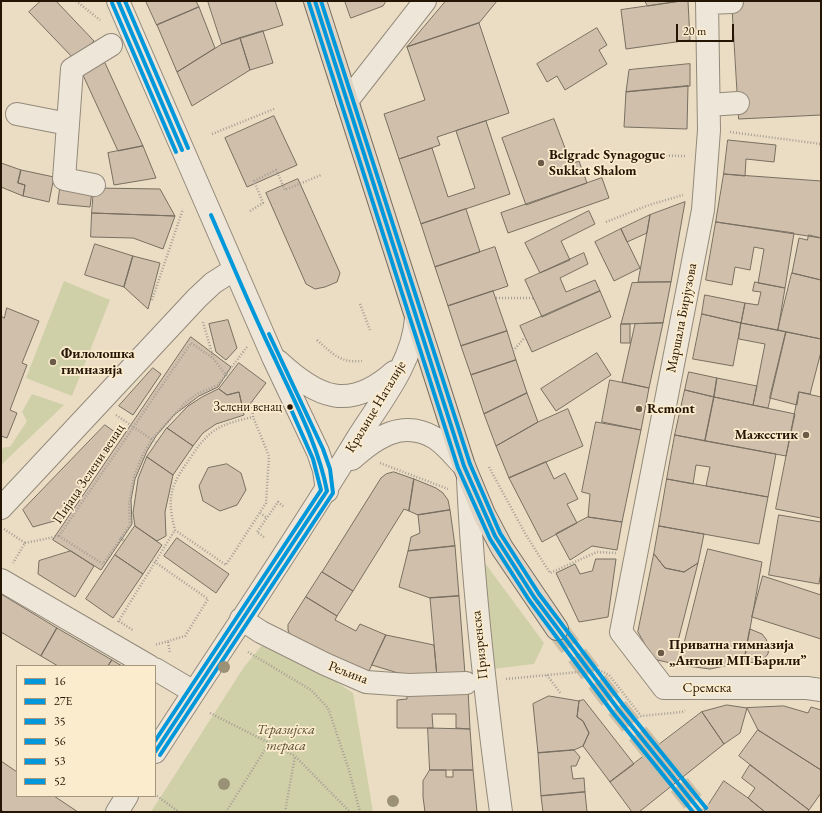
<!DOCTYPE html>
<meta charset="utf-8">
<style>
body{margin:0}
#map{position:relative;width:822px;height:813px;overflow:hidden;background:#ebddc4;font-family:"EB Garamond",serif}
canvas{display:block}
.frame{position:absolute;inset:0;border:2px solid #241505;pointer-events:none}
.legend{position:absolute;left:16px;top:665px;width:140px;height:132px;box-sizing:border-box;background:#fcecce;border:1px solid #a6967e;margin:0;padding:5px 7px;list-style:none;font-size:12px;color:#241505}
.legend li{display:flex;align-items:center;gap:8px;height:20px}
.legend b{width:20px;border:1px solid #a6967e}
.scale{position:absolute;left:676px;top:24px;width:58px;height:18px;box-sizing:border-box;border:2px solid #241505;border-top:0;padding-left:5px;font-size:12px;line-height:14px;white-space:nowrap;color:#241505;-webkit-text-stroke:3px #fcecce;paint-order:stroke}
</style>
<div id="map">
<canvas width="822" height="813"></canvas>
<div class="frame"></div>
<ul class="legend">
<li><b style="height:5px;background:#0098da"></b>16</li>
<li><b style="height:5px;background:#0098da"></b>27E</li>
<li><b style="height:5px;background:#0098da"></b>35</li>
<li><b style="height:5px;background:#0098da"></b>56</li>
<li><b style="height:5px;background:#0098da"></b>53</li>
<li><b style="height:5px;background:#0098da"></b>52</li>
</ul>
<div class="scale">20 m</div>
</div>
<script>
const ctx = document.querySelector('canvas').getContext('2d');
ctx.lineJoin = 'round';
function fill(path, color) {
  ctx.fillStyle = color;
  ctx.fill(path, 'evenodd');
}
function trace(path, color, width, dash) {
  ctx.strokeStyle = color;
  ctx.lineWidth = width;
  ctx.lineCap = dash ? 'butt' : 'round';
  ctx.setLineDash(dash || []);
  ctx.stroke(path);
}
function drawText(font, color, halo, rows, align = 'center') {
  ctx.font = font + ' "EB Garamond",serif';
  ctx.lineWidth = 3.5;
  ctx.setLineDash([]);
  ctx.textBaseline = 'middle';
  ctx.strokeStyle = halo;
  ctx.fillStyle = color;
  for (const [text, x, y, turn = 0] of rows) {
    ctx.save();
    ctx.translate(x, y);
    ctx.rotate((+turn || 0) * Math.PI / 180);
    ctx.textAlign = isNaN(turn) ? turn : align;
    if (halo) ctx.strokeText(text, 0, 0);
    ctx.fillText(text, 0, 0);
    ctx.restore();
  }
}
fill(new Path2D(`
 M64,281L110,300L72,396L26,378Z
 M32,394L64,405L1,465V450L5,447H10L27,421L22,412Z
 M482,559L544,643L534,664L493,669Z
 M263,644L321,672L353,693L373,812H151L244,667Z`), '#cfcfa8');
const building = new Path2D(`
 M41,1H56L94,41L74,59L29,12Z
 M146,1H196L199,7L157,25Z
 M208,1H275L283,25L222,44Z
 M345,1H386L383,6L351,18Z
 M446,1H497L479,23L407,47Z
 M645,1H681L648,6Z
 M681,1H688L690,40L626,49L621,10Z
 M732,1H821V115L739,119Z
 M199,7L215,48L177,72L157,25Z
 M479,23L509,113L437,137L440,145L399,159L384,114L425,100L407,47Z
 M597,28L607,45L599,50L607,64L565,90L557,76L547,82L537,64Z
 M263,31L273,63L250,70L240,38Z
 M240,38L250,70L192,106L177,72L222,44Z
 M105,63L143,146L118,151L82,73Z
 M690,64V86L626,92L629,70Z
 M688,86L687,129L624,127L626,92Z
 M274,116L297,165L247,187L225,138Z
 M554,119L571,164L579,161L587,183L526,205L502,138Z
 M486,121L510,194L421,224L399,159L432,148L448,197L475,188L456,131Z
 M728,140L776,145L774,162L746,159L745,176L724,174Z
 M143,146L156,178L114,185L108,153Z
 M1,163L21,170L18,183L25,185L23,196L1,187Z
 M21,170L54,177L49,202L23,196L25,185L18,183Z
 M724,174L821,181V238L716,222Z
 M602,178L609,198L508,233L501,213Z
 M298,179L340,273L337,282L325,287L315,289L306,284L266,193Z
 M94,188L160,189L175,216L92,213Z
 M60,189L92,191L90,207L58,204Z
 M685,202L671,282H638L650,215Z
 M466,209L480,252L435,267L421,224Z
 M589,211L595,224L561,241L570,260L540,273L525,243Z
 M92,213L175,216L163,249L133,238L91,237Z
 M650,215L647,233L627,242L621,229Z
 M716,222L794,233L785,288L758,283L764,249L754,247L750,270L735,267L732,285L706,280Z
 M621,229L640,268L614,281L595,242Z
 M809,235L821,238V280L792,273L799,238L807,240Z
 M95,244L133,256L124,287L85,275Z
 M495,247L508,286L448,306L435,267Z
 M584,253L588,264L560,278L566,292L595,280L600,291L542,317L525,280Z
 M133,256L160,263L148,309L124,287Z
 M792,273L821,280V339L778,330Z
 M671,282L663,323L621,324L632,283Z
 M755,282L785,288L778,330L741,323L745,303L758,305L761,292L753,291Z
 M493,291L507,331L461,346L448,306Z
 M600,291L611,317L532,352L520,326Z
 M705,295L745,303L741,323L702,314Z
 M7,308L39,321L22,363L27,365L10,410L17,413L7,438L1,436V316L4,318Z
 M702,314L741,323L733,366L693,359Z
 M228,320L237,348L226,360L216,352L209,324Z
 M663,323L649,388L622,382L635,324Z
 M741,323L786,332L768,408L753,405L765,344L739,339Z
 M621,324H630V343H621Z
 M507,331L516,360L471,375L461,346Z
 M786,332L821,339V352L810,394L799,392L797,405L770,398Z
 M191,337L231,367L218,387L199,396L174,415L156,436L147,451L135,479L131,500L132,524L101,570L53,540Z
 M597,353L611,375L556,411L541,389Z
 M516,360L527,393L484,414L471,375Z
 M239,363L266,383L247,408L242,405L239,392L227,395L219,389Z
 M153,368L161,374L133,415L119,406Z
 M689,372L717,378L714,397L685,390Z
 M717,378L757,386L753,405L714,397Z
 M610,380L649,388L641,430L602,422Z
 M219,389L227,395L239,392L244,415L216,424L203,433L193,446L167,428L188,406L202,397Z
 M685,390L714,397L705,441L675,435Z
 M799,392L821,397V518L776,509Z
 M527,393L538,422L496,446L484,414Z
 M714,397L795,414L786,456L705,441Z
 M568,409L583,446L509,478L496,446L538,422Z
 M596,422L641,430L622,522L588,517L590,494L582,492Z
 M105,425L119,435L65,518L33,527L23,510Z
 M167,428L193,446L173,475L147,457Z
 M675,435L776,454L768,497L706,486L710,467L696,465L693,484L667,479Z
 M147,457L173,475L165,512L166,536L157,541L135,526L133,513L138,479Z
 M546,462L554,479L565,473L578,499L567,504L577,523L542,542L509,478Z
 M227,464L241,473L246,490L237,505L220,511L203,501L199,486L208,468Z
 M394,472L414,479L409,511L404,509L353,591L322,572L381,478L386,474Z
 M414,479L436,488L443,493L448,500L450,510L418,515L409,511Z
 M667,479L768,497L759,544L659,526Z
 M450,510L455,546L408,551L411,537L420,533L418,515Z
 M779,515L821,522V571L819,584L769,575Z
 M588,517L622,522L617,550L592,546L570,560L556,534Z
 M135,526L162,545L143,574L115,555Z
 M659,526L704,534L698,563L684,572L665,568L654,554Z
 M177,538L229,574L216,593L164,556Z
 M455,546L459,596L430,598L399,587L408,551Z
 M708,549L762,562L744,662L710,669L679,665Z
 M71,551L94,566L75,597L38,574L39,561Z
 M654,554L665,568L684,572L698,563L677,645L683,647L679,665L653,659L638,632Z
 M115,555L143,574L113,618L86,599Z
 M596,559H616L608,617L579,622L556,573L575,564L580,574L592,571Z
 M322,572L353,591L337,616L306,597Z
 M763,576L821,595V639L752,617Z
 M1,594L57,628L41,656L1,632Z
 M459,596L465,674L437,677L430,598Z
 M306,597L337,616L335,620L356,631L360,624L386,635L367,675L290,635L288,630V625Z
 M57,628L112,660L108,666H58L41,656Z
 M750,629L762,634L766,639L769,646L768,654L760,663L744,662Z
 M386,635L434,645L437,677L398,673L372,665Z
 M112,660L122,666H108Z
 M468,689L470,729L456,728V714H432L433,728H397V700L407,699V692Z
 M549,696L579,701L577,717L583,721L589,733L583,746L574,750L538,753L533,704Z
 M584,700L634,764L610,782L583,746L589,733L583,721L577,717L579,701Z
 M727,705L747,708L740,733L724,744L702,712Z
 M784,706L808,713L811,707L821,710V770L758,730L747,708Z
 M702,712L724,744L639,812H632L610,782Z
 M428,728L470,729L473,770H430Z
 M758,730L821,770V793L809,810L739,756Z
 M574,750L580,757L576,766H571L573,779L584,778L585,792L541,796L538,753Z
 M1,761L17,772V796H54L78,812H4L1,810Z
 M750,765L809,810L807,812H765L748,798L755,788L742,778Z
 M430,770H446V777H453V770H473L477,812H425L423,797V781Z
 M724,781L748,798L765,812H704Z
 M585,792L587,812H543L541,796Z`);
fill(building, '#d0bfab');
trace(building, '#786f60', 1);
trace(new Path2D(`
 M557,629L618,709L701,812`), '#cdbfa7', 22, [22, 11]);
const minor = new Path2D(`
 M118,1L273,357L318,452L324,470L327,491
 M707,1L709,130L703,210L621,632L664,688H807L821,690
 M707,3L732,2
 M347,101L425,1
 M709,105L738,103
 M17,114L68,124
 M94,185L64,179L72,69L111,45
 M278,361C318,398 349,412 394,372
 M352,459C376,437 403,419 435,438C446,445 455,457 464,466
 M468,479C473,590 486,701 501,812
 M1,508L197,298L213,283L235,269
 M1,580L149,666
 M241,619L261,632L325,664L366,682L409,685L466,683
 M155,669L194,692
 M155,752C222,648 293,545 357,439C380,402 413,363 416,318
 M117,812L127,796`);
const major = new Path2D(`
 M315,1L464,466L484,514L502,548L557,629`);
trace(minor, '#948a7a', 24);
trace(major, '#786f60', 24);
trace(new Path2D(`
 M76,1L100,20
 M730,132L821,144
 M212,134L274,109
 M567,154L686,156
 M250,211L263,203L254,181L276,170L285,190L321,175
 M606,222L649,205L683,195
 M496,298H533
 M152,300L183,209
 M360,304L370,330
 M203,322L213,357
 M317,340C333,354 340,363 362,361
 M513,351L525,337
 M252,401L253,417L269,456L266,503L226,565L175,530C166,496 171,485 191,457C198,446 205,437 215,430C226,423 240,420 253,417
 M116,415L157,443
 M380,463L448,489
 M489,467L526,535L550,573L597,552L616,553
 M260,513L267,518
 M4,529L25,543L13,563
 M59,536L103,564L130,525L129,505L134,476L143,454L152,439L186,402L197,394L218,385L247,347
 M59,536L191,343L213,358L228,378
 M264,537L257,532L278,502L284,507
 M120,538L125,541
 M25,543L59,536
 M152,560L208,599L185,636L155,645
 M119,621L134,631
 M118,622L175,530
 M168,642L170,653
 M248,652L311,690L328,708L349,770L360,812
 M547,675L561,694
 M506,679L599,670L609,675L641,716L682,712L685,710
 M210,713L295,756L350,812
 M157,796L179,812
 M226,812L269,743
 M285,812L295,756`), '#a59e94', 2.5, [1, 2]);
trace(minor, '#ede6d9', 22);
trace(major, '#e0d5c4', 22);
trace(new Path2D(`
 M315,1L464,466L495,536L534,597L618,709L701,812`), '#0098da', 4);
trace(new Path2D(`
 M309,3L458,468L490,539L529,600L613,713L693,812`), '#0098da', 4);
trace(new Path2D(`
 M321,1L470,464L500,533L539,594L623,705L706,808`), '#0098da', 4);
trace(new Path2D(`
 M118,1L182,150
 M155,752L327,491C318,444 295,403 275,359C252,312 232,263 211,215`), '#0098da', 4);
trace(new Path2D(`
 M112,3L176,152
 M160,755L333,493L330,469L323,449L269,334`), '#0098da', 4);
trace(new Path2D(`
 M125,1L188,148
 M155,741L321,490L313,459L290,407`), '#0098da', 4);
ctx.fillStyle = '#9a9176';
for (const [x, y] of [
 [224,667],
 [224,784],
 [393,801]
]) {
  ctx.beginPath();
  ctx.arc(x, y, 6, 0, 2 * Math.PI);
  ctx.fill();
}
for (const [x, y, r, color] of [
 [541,163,4,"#6a5b48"],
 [53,362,4,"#6a5b48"],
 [290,407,3.5,"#241505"],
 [639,409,4,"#6a5b48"],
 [806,435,4,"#6a5b48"],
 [661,653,4,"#6a5b48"]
]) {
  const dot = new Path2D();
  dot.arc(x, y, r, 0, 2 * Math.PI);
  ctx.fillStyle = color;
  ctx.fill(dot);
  trace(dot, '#fcecce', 1.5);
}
drawText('13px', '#241505', '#fcecce', [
 ["Зелени венац",282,407]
], 'right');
drawText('bold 14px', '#241505', '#fcecce', [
 ["Belgrade Synagogue",549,155],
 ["Sukkat Shalom",549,171],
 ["Филолошка",61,354],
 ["гимназија",61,370],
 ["Remont",647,409],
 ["Мажестик",798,435,"right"],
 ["Приватна гимназија",669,645],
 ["„Антони МП Барили”",669,661]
], 'left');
drawText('14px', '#241505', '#fcecce', [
 ["Маршала Бирјузова",682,318,-79],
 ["Краљице Наталије",376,407,-59],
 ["Пијаца Зелени венац",89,474,-56],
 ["Призренска",480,645,-96],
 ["Рељина",348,673,21],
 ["Сремска",707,688]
]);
drawText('italic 14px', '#585236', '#fcecce', [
 ["Теразијска",286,730],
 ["тераса",286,746]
]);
</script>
